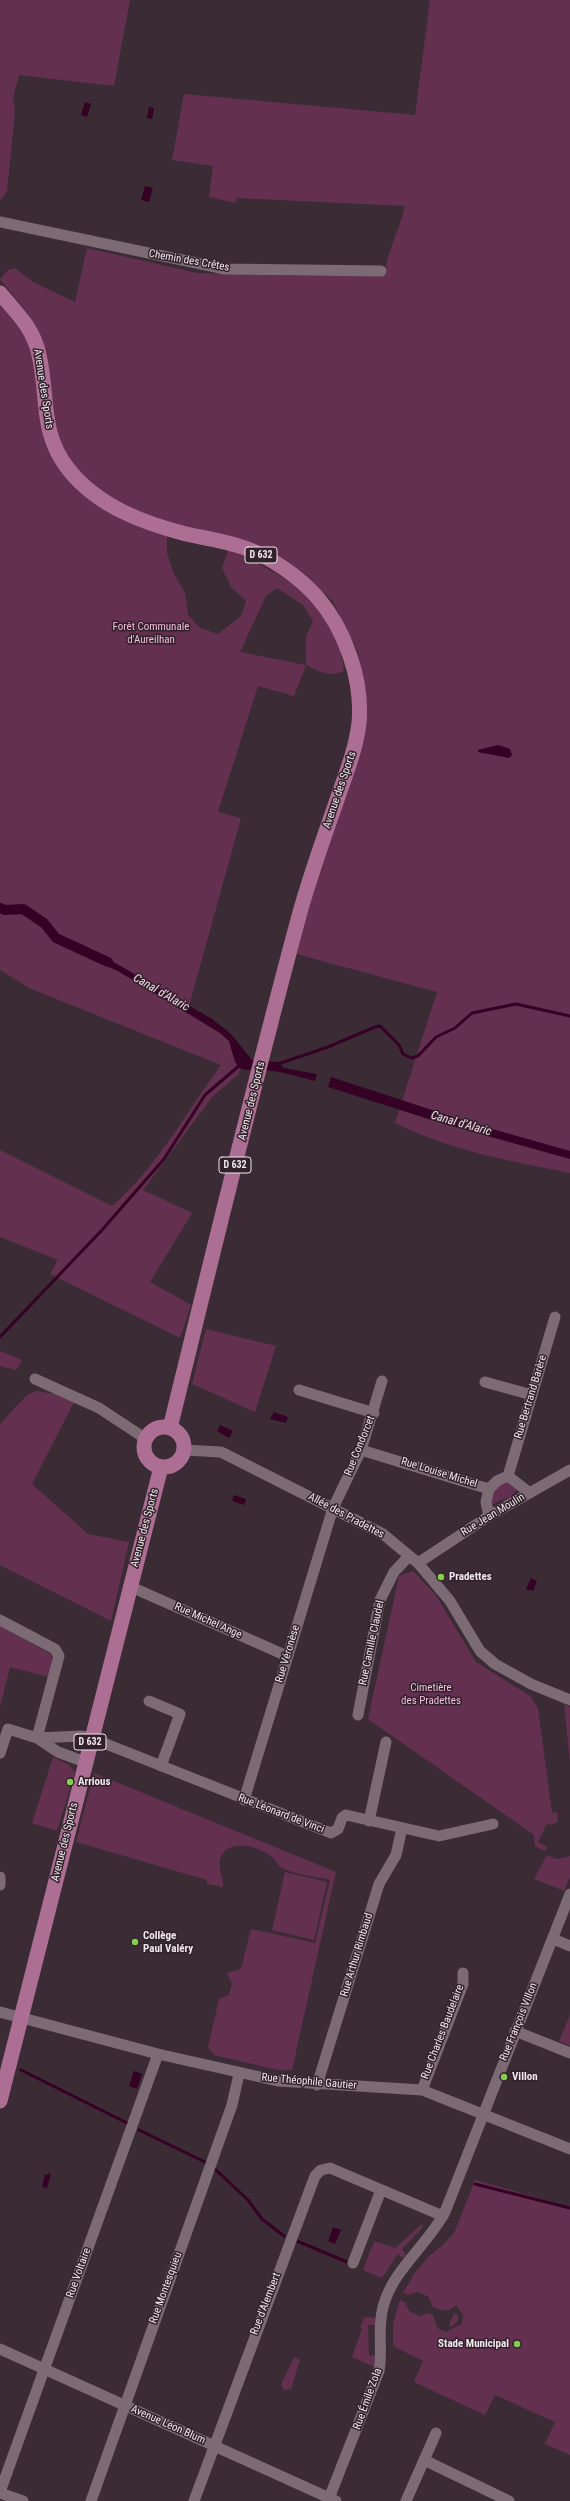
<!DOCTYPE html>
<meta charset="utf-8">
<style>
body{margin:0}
canvas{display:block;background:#3a2b34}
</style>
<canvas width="570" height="2501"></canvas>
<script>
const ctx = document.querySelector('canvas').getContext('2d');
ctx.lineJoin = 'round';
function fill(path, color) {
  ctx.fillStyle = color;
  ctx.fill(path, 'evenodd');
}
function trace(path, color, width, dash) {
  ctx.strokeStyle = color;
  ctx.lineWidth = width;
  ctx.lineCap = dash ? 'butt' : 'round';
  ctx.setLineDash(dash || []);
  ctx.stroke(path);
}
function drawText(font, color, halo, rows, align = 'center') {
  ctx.font = font + ' "Roboto Condensed",sans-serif';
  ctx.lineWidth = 3;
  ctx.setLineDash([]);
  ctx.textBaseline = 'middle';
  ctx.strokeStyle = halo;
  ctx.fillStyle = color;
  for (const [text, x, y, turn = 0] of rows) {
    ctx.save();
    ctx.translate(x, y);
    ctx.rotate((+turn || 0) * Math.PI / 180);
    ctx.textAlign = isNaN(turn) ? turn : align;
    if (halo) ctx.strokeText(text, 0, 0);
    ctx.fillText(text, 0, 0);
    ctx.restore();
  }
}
fill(new Path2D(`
 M0,0H130L114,86L19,75L13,98L15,112L7,191L0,201Z
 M430,0H570V1173C506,1160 455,1152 395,1123L437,992L296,954L321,865L363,680L358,652L332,600L299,572L133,509L97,488L76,470L61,448L28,314L0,279L8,270L15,268L33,282L75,302L87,248L197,273L298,276L384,275C388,251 399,230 405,206L237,198L236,203L209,197L213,166L172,160L184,94L415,115Z
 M0,302L28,341L73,484L167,535V553L173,572L185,593L188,615L200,628L218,634L241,616L246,601L231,587L222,568L229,549C287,578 337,600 344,671C330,677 319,672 306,665L294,696L258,686L218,812L241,818L189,1006L98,953L95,961L118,971L220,1033L229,1041L236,1063L240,1068L239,1074L213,1096L143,1190L192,1213L150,1282L191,1305L180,1338L50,1274L58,1260L0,1237V1150L112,1206C157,1167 185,1114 221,1065L29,988L0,970ZM277,588L303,605L313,621L306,636V665L240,652L266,596Z
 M206,1329L276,1346L255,1412L192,1384Z
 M0,1351L22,1360L16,1370L0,1366Z
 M36,1391L61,1395L74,1402L32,1484L88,1534L129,1542L111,1621L0,1565V1424L27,1395Z
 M507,1482L519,1487L512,1496L490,1505L494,1486Z
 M413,1571L435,1594L476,1662L530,1696L538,1708L552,1813L557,1812L558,1822L551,1825L547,1823L538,1842L547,1847L545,1851L535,1846L534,1835L368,1719L399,1576Z
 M0,1626L53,1655L49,1677L10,1667L0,1707Z
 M564,1704L570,1707V1762Z
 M53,1757L68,1764L75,1772L57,1831L32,1823Z
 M94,1773L336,1872L292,2070H278L214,2055L208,2047L219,1999L229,1995L232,1983L227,1973L241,1969L251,1929L315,1943L330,1880C315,1876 296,1875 282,1868C278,1866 276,1860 272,1857C260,1847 232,1838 222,1855C216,1866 224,1876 223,1887L207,1884V1880L76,1842Z
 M547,1855L557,1859L570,1856V1877L564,1891L534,1879Z
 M285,1872L327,1882L314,1940L272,1930Z
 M570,2015V2046L559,2041Z
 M475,2180L570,2207V2455L545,2444L555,2422L495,2395L485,2415L414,2382L423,2361L393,2346V2324L400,2300L405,2302L409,2311L420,2316L429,2313L433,2315L437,2328L446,2332L462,2324L463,2315L456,2305C447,2313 442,2311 432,2306L429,2297L418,2292L408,2295L403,2293L414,2274L428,2257L445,2243L455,2231Z
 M422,2224L423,2227L402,2249L406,2255L403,2258L398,2254L382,2278L363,2270L374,2241L395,2248Z
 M454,2313L458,2315V2321L451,2327L449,2325Z
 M364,2317L376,2318V2325H368L369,2356L375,2355L374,2367L352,2357L362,2329L360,2328Z
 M294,2357L300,2360L291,2389L284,2390L281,2385Z`), '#643050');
fill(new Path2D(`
 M85,102L91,104L87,117L81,115Z
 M149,107L154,108L152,119L147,118Z
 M145,186L153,188L149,202L141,200Z
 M498,745L510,749L512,755L509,758L478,752V750Z
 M98,953L212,1019L231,1034L252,1060L278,1062L284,1068L317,1074L315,1081L280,1072L258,1069L245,1070L240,1068L235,1062L229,1041L220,1033L118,971L95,961Z
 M331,1077L478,1125L570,1151V1159L441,1123L328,1087Z
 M274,1412L288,1417L286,1423L270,1419Z
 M220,1425L233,1431L229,1438L217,1431Z
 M234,1495L246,1499L244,1505L232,1501Z
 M531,1578L537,1581L533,1591L526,1589Z
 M134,2071L142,2074L137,2089L129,2086Z
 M49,2173L51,2174L47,2188L42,2187L45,2174L48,2175Z
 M333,2227L341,2230L335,2244L328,2241Z`), '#350124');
trace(new Path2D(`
 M278,1064L328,1047L375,1027L380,1026L399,1045L403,1054L411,1058L418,1056L436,1037L455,1028L472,1013L516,1004L570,1016
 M0,1337L102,1230L164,1159L205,1095L240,1065
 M21,2070L127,2123
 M139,2130L205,2162
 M215,2169L248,2200L262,2219L284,2236
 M475,2184L570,2208
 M297,2241L347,2262`), '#350124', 3);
trace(new Path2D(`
 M0,908L5,910L23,909L44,923L56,938L108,962`), '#350124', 10);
trace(new Path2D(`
 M0,222L225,269L381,271
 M35,1379L99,1408L146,1439
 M485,1382L532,1395
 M299,1390L374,1413
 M184,1450L221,1452L383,1534L418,1563L450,1601L480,1651L495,1664L531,1684L570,1700
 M361,1450L489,1489L486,1502L489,1516
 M508,1476L530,1493
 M489,1489L497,1481L508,1476L555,1317
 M418,1563L489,1516L570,1470
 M129,1586L287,1656
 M0,1620L55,1649L59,1656L37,1738
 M149,1701L180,1714L161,1766
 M358,1715L380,1600L394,1572L409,1556
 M37,1738L58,1752L85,1762
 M0,1753L8,1729L37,1738L82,1736L91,1738L331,1833L338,1829L342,1818L346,1815L439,1836L493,1824
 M244,1800L333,1508L361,1450L382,1381
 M369,1821L386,1742
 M0,1877V1885
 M553,1939L570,1946
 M0,2012L158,2054L278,2081L422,2090L570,2149
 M515,2031L570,2053
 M317,2085L379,1884L396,1855L402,1828
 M422,2090L463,1984V1973
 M353,2263L381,2190
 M0,2349L336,2501
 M424,2460L509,2501
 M0,2492L158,2054
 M0,2493L23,2501
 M91,2501L232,2105L239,2074
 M194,2501L315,2176L321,2170L330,2168L443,2216
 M328,2501L379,2371C383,2350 377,2329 383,2307C393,2269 427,2246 445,2212L570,1894
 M406,2501L436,2433`), '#7c6a74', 11);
trace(new Path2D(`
 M0,293C16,312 34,329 39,355C49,398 39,432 69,470C98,506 143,523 186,534C205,538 226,541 245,548C271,557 299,577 317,597C345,629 363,680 359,723C356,748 347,771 339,794C325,835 310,875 299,916C253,1086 212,1257 170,1428
 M144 1447a20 20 0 1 1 40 0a20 20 0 1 1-40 0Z
 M0,2101L161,1467`), '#ad6e94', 15);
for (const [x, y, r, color] of [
 [441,1577,4,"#84cf4d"],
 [70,1782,4,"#84cf4d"],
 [135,1942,4,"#84cf4d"],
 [504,2077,4,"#84cf4d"],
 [517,2344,4,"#84cf4d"]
]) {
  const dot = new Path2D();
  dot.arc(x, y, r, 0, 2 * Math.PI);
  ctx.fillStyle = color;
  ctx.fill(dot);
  trace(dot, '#30212a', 1.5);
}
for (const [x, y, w] of [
 [261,555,32],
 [235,1165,32],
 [90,1742,32]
]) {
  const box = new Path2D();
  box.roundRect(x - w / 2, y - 8, w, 16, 3);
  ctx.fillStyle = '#30212a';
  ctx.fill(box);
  trace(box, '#f1e7ec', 1);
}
drawText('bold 10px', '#f1e7ec', null, [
 ["D 632",261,555],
 ["D 632",235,1165],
 ["D 632",90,1742]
]);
drawText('11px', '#f1e7ec', '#30212a', [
 ["Chemin des Crêtes",189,261,10],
 ["Avenue des Sports",43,389,81],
 ["Avenue des Sports",340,790,-71],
 ["Avenue des Sports",252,1101,-76],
 ["Rue Bertrand Barère",531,1397,-73],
 ["Rue Condorcet",360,1446,-68],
 ["Rue Louise Michel",439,1473,17],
 ["Rue Jean Moulin",493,1515,-31],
 ["Allée des Pradettes",346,1516,28],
 ["Avenue des Sports",145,1528,-75],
 ["Rue Michel Ange",208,1621,24],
 ["Rue Camille Claudel",372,1643,-78],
 ["Rue Véronèse",288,1654,-73],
 ["Rue Léonard de Vinci",281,1814,21],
 ["Avenue des Sports",65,1842,-76],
 ["Rue Arthur Rimbaud",357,1955,-73],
 ["Rue François Villon",519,2022,-68],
 ["Rue Charles Baudelaire",443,2032,-69],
 ["Rue Théophile Gautier",309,2082,5],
 ["Rue Voltaire",79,2273,-70],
 ["Rue Montesquieu",166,2288,-70],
 ["Rue d'Alembert",266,2304,-69],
 ["Rue Émile Zola",368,2399,-70],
 ["Avenue Léon Blum",168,2425,24]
]);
drawText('11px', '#f5bfdd', '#30212a', [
 ["Forêt Communale",151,627],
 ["d'Aureilhan",151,640],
 ["Cimetière",431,1688],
 ["des Pradettes",431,1701]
]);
drawText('bold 11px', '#f1e7ec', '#30212a', [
 ["Pradettes",449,1577],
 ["Arrious",78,1782],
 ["Collège",143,1936],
 ["Paul Valéry",143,1949],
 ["Villon",512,2077],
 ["Stade Municipal",509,2344,"right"]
], 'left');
drawText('italic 12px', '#fcd7eb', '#30212a', [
 ["Canal d'Alaric",161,993,30],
 ["Canal d'Alaric",461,1124,16]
]);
</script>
